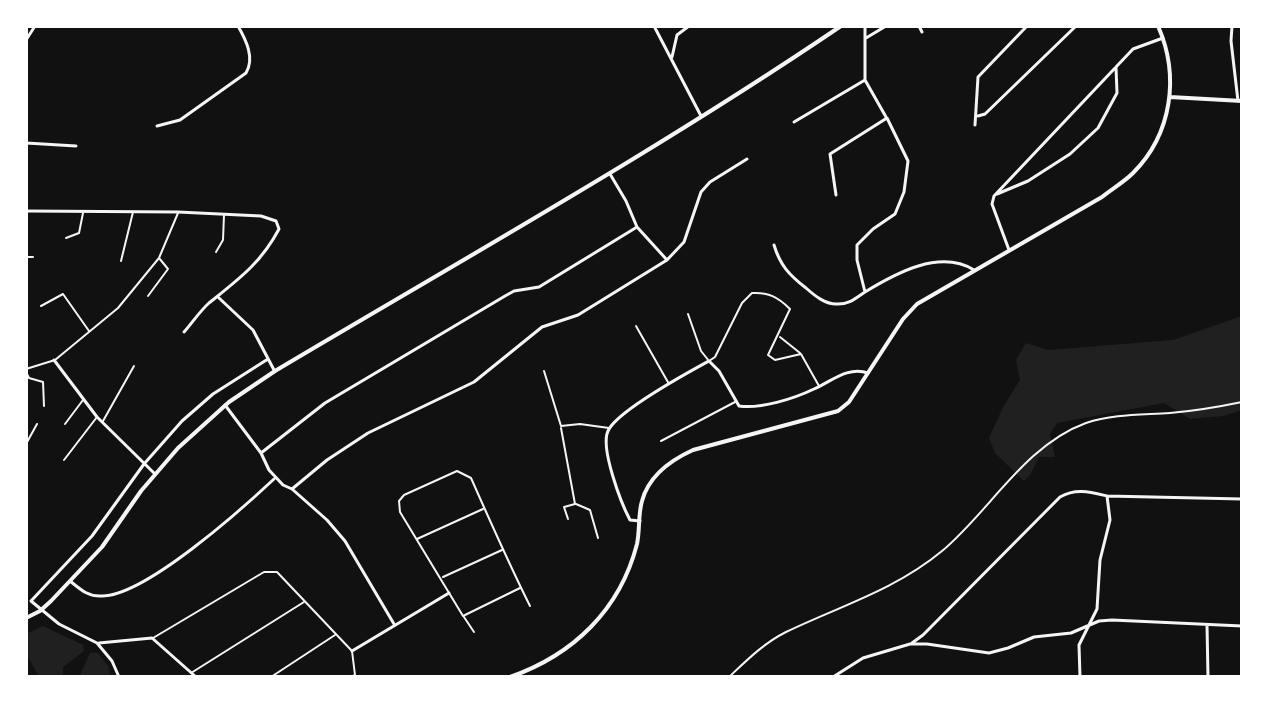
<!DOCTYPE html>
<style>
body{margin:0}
#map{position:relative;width:1268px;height:703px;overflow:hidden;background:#111;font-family:"Alegreya Sans",sans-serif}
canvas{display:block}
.frame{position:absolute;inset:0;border:28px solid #fff;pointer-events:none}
</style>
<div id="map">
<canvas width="1268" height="703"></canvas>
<div class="frame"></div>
</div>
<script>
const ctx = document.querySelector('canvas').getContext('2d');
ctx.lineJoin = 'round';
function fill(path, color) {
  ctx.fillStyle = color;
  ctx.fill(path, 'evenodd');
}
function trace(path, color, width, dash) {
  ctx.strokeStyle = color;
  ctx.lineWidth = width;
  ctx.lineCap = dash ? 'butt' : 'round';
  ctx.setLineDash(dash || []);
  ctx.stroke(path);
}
fill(new Path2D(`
 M1242,316V410L1223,416L1190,419L1164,403L1057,423L1050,434L1055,457H1039L1030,475L1024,481L995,453L989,438L1003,407L1020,380L1016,360L1026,343L1048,350L1173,340Z
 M43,626L83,645L84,651L63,667V677H39L26,653V634Z
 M97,652L108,666L111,677H76L80,675L90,653Z`), '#202020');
trace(new Path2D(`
 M729,677C747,660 764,643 786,632C840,606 895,590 942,551C989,512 1025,445 1086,423C1113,414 1142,415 1170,413C1194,411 1218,407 1242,402`), '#f5f5f5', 2);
trace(new Path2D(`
 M66,238L79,233L83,213
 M216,252L223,240L224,215
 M26,257H33
 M121,261L133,212
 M148,296L168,269L159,258
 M41,306L63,294L89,331
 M688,314L701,351L709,361L715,357L742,303L752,293C768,292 778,297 790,309L768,355L775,360L801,354L819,386
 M636,326L669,384
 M780,337L800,353
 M26,369L55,360L118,308L159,258L178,213
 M544,371L561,426L580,424L609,428
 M26,372L29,378L43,382L44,406
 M103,421L134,366
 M65,424L83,400
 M561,428L575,504L564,507L568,519
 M661,441L735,402
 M26,444L37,424
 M64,460L97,417
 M576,504L590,510L598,538
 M417,539L483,509
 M443,577L502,550
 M520,588L463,616L400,512L399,501L404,495L457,471L471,478C490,521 509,564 530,606
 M464,617L474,632
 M153,638L264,572H277L352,651L355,675L351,677
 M191,673L304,602
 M271,677L335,635`), '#f5f5f5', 2);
trace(new Path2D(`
 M654,26L701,116
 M657,26H668
 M865,26V80L886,117
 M919,26L922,32
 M1232,26L1231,41L1238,101
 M866,38L886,26
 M26,40L35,26
 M672,57L677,35L689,26
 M978,116L985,114L1076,26
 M794,122L865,80
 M975,125L978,77L1027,26
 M157,126L180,120L246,73C255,58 246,40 238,26
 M26,143L76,146
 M610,174L626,201L637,227L667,260
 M997,194L1028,181L1070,154L1098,128L1117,93L1116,67
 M836,195L830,154L887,118L908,161L904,192L895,214L873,229L857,245V260L865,292
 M26,211L178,212L261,216L276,221L279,229C261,263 239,279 209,303C200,311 192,323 184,332
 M774,245C780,265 789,275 806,288C815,296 826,305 838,304C850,304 856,298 865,292C896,273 940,249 974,270
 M1009,250L992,204L994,196L1133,49L1163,38
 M219,298L253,330L274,370
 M54,360L97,417L155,474
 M225,405L261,453L269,470L283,485L292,489L327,520L345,541L394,624
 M261,453L325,403L505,296L514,291L539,287L637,227
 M292,489L327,460L368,433L474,382L542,327L578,315L667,260L684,242L701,192L710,182L747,159
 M640,521L630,520C621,503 600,448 608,431C617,411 687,373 709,361L719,371L739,406C761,409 793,399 814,389C832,381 848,366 868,373
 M70,581C80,589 88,597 102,596C145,596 242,509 274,479
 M1207,625L1208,677
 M99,643L152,638L196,677
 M912,643L923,635L1060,497C1076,488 1090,492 1107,496L1242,499
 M352,651L449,593
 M119,677L112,661L97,643L59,624L31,601L92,536L144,464L182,421L213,394L268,359
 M833,677L863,658L910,644H927L989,653L1008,648L1034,637L1071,633L1099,621L1112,620L1242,626
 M1080,677L1079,645L1097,609L1100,560L1110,520L1107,496`), '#f5f5f5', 3);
trace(new Path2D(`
 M1170,97L1242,101
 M510,677C573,655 620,610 637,544C640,530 638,514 642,501C649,475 671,460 693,450L838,411L849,402L903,319L917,304L1102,197C1112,189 1124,182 1133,173C1172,134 1180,76 1158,26`), '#f5f5f5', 4);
trace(new Path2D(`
 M26,618L40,611L51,601L102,547L141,491L178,448L229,402L275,371C465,258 658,150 841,26`), '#f5f5f5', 4);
</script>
